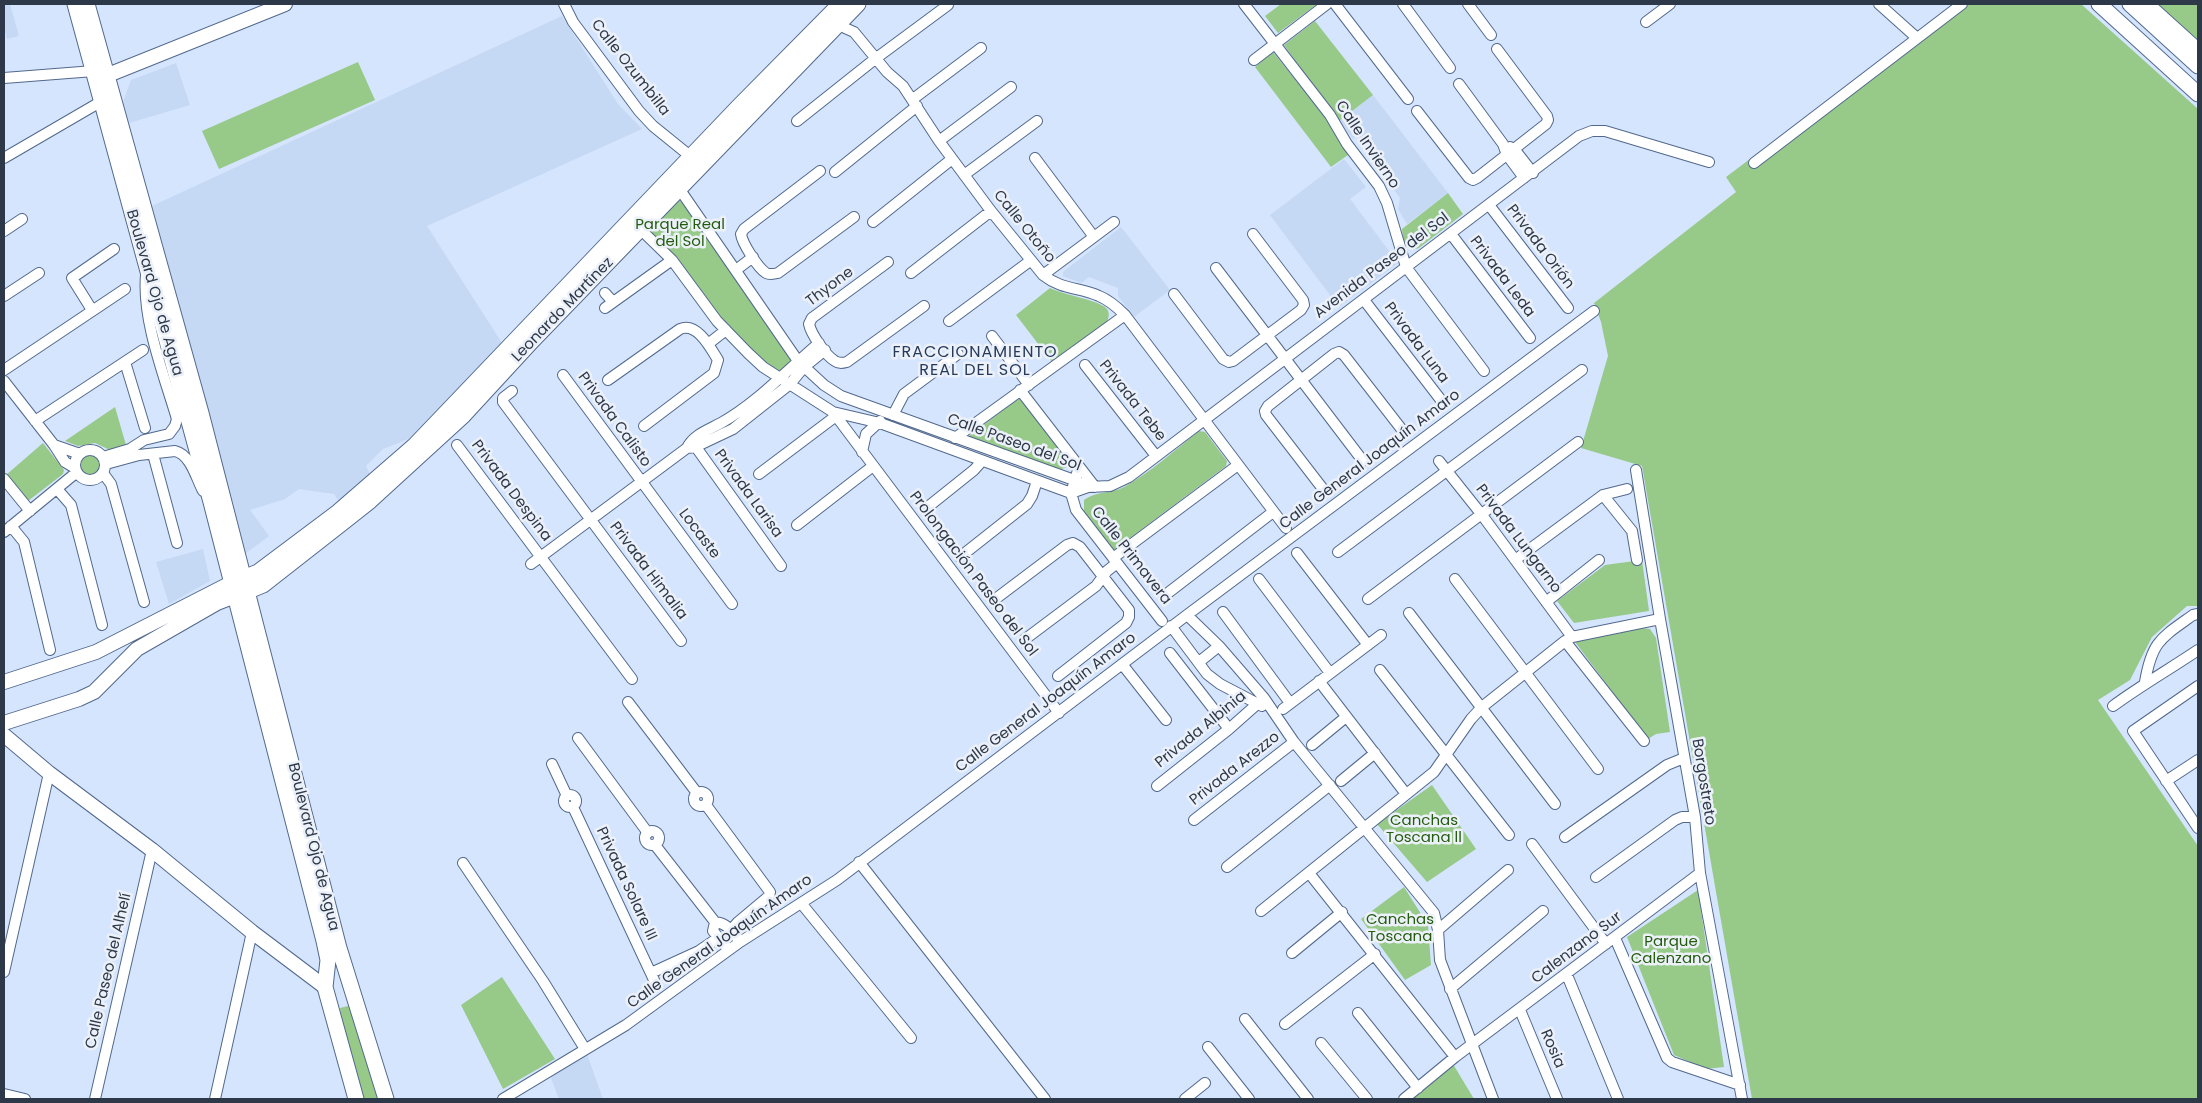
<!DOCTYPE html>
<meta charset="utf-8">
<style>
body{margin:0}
#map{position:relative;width:2202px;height:1103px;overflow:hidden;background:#d5e5fe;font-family:Poppins,sans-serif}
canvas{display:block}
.frame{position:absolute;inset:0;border:5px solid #2d3848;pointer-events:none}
</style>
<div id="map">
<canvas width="2202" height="1103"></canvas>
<div class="frame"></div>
</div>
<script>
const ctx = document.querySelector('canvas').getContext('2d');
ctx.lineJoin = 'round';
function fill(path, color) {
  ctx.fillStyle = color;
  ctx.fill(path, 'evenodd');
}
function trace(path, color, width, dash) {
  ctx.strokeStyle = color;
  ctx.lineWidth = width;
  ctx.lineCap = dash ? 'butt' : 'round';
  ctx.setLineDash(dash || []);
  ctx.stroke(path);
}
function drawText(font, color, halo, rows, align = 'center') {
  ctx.font = font + ' Poppins,sans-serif';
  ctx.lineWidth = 5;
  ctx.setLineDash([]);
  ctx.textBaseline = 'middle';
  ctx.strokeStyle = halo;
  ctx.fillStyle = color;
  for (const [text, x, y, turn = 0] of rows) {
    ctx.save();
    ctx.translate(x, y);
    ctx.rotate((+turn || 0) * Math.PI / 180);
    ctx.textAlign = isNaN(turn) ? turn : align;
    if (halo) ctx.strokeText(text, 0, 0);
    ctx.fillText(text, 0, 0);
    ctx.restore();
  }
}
fill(new Path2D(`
 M4,4H10L19,36L7,39L4,26Z
 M562,16L618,104L642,129L427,226L502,343L411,438L383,449L366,466L371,476L340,503L334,494L299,489L285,499L250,510L269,536L245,554L233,522L215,443L152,206Z
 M176,63L190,105L129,123L123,102L131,80Z
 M1373,95L1448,193L1407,224L1398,209L1400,198L1376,166L1379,163L1358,135L1353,139L1339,121Z
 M1344,159L1366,187L1350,199L1398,263L1339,307L1270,215Z
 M1121,227L1170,290L1134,317L1118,296V288L1089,277L1081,283L1063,276V272Z
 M203,549L210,581L169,604L156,562Z
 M586,1051L603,1099H559L549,1073Z`), '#c5d8f4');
fill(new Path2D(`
 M1281,4H1317L1278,33L1265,16Z
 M1956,4H2081L2198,109V606H2187L2152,637L2130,680L2098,700L2198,846V1099H1752L1642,466L1581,448L1608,356L1601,322L1594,303L1736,192L1726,177Z
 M2158,4H2198V40Z
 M1315,21L1373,95L1339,121L1284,45Z
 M1273,52L1325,117L1348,155L1331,167L1255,67Z
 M358,62L375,100L219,169L202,131Z
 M1448,193L1463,214L1419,248C1405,254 1403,239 1402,229Z
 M677,200L682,202L792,361L784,370C762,377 689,276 674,257C667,248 658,240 650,232V226Z
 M1050,288C1064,295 1098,300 1106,308C1110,312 1109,317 1107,322L1052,362L1016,315Z
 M1019,398L1022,399L1068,461L1067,467L1059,470L969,439V436Z
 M115,407L126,445L110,450L95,443L78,446L65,441Z
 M1199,431L1205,432L1227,461L1226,466L1114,550L1084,511V500C1095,491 1111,494 1124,487C1151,472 1175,450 1199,431Z
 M43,443L64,470L63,474L28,501L6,475Z
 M79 465a11 11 0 1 1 22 0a11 11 0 1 1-22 0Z
 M1642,560L1649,611L1574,623L1557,601L1605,565Z
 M1642,628L1650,629L1656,638L1670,732L1656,734L1648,739L1575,642Z
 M1432,785L1476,849L1427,882L1377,824Z
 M1404,887L1428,925L1431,965L1405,980L1361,919Z
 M1698,890L1724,1067L1706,1069L1674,1055L1627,937Z
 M502,977L555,1059L503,1089L461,1005Z
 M352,1005L383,1099H361L346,1047L340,1008Z
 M1453,1064L1474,1099H1409Z`), '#97c989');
const minor = new Path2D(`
 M564,4L573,22L639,111L653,126L695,160
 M1244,4L1330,115L1347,144L1379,186L1387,203L1406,267L1484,371
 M1335,4L1408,99
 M1403,4L1450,68
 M1468,4L1491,35
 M1879,4L1917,38
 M836,19L845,28L854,32L887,72L903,86L939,141L991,211L1043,275C1062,290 1079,287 1099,296C1109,300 1117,307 1125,315L1286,528
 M1646,22L1670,4
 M1254,60L1327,4
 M4,78L94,71
 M1459,84L1503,144L1507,155L1524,178
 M913,99L981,48
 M1417,111L1469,178L1473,180L1477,178L1546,124L1548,120L1547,116L1497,49
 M797,121L875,59L948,5
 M939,141L1011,87
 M1510,147L1515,150L1533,173
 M4,158L102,101
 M1035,158L1094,237
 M1754,163L1962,4
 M820,171L744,229L741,234C742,243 758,268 766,273C770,275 774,274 778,273L854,217
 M835,172L917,106
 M964,175L1037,121
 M676,184L798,361L824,385L841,396L1074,480L1088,487
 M1489,205L1568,308
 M873,222L952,159
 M636,225L672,260L717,321L748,353L763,367L833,412L880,423L1071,493L1088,487L1110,486L1129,477L1579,136L1592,131H1605L1709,162
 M4,231L22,219
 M1451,234L1530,338
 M888,262L812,318L809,324C811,334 826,356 835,361C839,364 843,363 847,362L924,306
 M1216,268L1363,461
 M736,270L753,257
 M911,273L991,211
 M1043,275L1114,222
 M605,293L613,302
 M1174,294L1223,359L1229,362L1233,361L1301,310L1304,305L1303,300L1253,234
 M4,296L39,273
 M1364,300L1444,404
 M605,308L672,260
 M92,310L72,278L114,249
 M949,321L1030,261
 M992,336L1029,385
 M708,344L726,330
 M125,362L145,428
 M1085,365L1156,456
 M4,370L125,289
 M563,375L732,604
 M608,380L680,329C697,322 710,347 718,360L714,373L644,426
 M4,381L54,445L65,462L75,468
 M1020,390L1095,487
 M512,391L503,398V402L681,641
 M833,412L1059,713
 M893,415L904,394L958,354
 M35,421L143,350
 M955,438L1125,315
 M693,443L781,566
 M54,445L80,454
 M457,445L632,679
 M687,448L695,447L733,429L790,384L804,367L825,350
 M75 465a15 15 0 1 1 30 0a15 15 0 1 1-30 0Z
 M862,452L866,434L880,421
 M153,454L177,543
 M103,457L130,449L144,440L169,434L175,426L177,419C164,375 142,320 146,275
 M1439,461L1482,515L1572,637
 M106,464L139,455L175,451C191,455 196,478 203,491
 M1079,467L1071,493L1076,510L1162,621
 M1636,470L1660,619L1695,817L1700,873L1742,1099
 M103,473L111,484L144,602
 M759,474L836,416
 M4,479L30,511
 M57,489L71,505L102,625
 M1323,489L1266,415L1265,411L1268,406L1334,354L1339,352L1344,355L1403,431
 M1603,495L1632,531L1637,560
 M929,506L974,470L982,461
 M797,525L873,466
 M11,526L24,542L50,650
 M4,532L77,472
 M1338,552L1582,370
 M1297,553L1368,645
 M960,557L1027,504L1032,496L1037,481
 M1113,558L1238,465
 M1515,560L1603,495L1627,489
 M531,564L687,448C693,435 708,430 721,423C757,403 787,370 819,343
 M1259,579L1330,673
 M1455,579L1598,769
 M1164,596L1273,512
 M998,597L1067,545L1073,543L1080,547L1129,610V617L1126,623L1058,676
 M1368,599L1578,442
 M1546,602L1599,560
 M1223,612L1290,703
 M1409,613L1555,804
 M1187,615L1219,646L1264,698L1294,742L1434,913L1438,930L1440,960L1493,1099
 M1171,626L1207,674L1220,684L1262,706
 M1024,640L1096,586L1107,571L1117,563
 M1565,641L1644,741
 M1170,653L1229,729
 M1199,662L1219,646
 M1122,664L1166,720
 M1380,670L1509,835
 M1319,681L1406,794
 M2145,682C2152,641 2161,638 2193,615L2198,614
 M2198,686L2133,731L2198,828
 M628,702L697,793
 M2113,706C2140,686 2170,669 2198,650
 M1283,709L1381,635
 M578,738L648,833
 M1312,745L1346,717
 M552,764L567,796
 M1341,781L1375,753
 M2166,781L2198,760
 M1157,786L1229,729L1264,698
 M694 799a7 7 0 1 1 14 0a7 7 0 1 1-14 0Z
 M564 801a6 6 0 1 1 12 0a6 6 0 1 1-12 0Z
 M706,805L770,892L769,896L738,922L731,930
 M573,807L654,980
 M1194,820L1294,742
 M645 838a7 7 0 1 1 14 0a7 7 0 1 1-14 0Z
 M1565,837L1667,765L1684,758
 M1532,844L1606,944
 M655,845L715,922C728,923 733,933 740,942
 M859,862L1045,1099
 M463,863L543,981L585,1049
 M1227,867L1330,785
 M1309,873L1455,1057L1700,873
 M1596,877L1675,820L1682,817H1695
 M801,903L911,1038
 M1261,911L1434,772L1471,719L1482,707L1565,641L1572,637L1660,619
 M715,922L713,931L729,950
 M1438,930L1508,870
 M1615,938L1667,1058L1672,1062L1740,1085
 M1292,953L1342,912
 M4,972L49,773
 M651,973L699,951L718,938
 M1567,975L1618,1099
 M1450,989L1543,911
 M1520,1010L1557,1099
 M1358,1013L1418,1088
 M1245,1019L1308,1099
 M1285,1024L1375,954
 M1321,1043L1367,1099
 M1208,1047L1249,1099
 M4,1094L25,1099
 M95,1099L152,850
 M215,1099L252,932
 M503,1099L626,1025L740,942L837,880L1187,615L1594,311
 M1185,1099L1205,1083
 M1404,1099L1455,1057`);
const tertiary = new Path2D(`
 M97,72L108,75L285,4
 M4,682L96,652L231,583
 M4,723L79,699L94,692L137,649L217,603L235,596
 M4,735L49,773L152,850L252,932L325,987`);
const secondary = new Path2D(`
 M75,4L211,502L324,941L328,960L325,987L356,1099
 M87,4L201,413L339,948L386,1099
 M2099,4L2198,94
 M2130,4L2198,66
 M2146,4L2198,51
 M236,581L258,572L338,512L414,446L740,105L840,4
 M239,595L263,585L346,520L370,501L463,416L533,340L858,4`);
trace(minor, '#52698d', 12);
trace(tertiary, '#52698d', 16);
trace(secondary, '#52698d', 17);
trace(minor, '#fff', 10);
trace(tertiary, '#fff', 14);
trace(secondary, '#fff', 15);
drawText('15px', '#2d3848', '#ecf1f9', [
 ["Calle Ozumbilla",630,68,52],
 ["Calle Invierno",1367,145,56],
 ["Calle Otoño",1024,227,51],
 ["Privada Orión",1540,247,53],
 ["Avenida Paseo del Sol",1382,266,-37],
 ["Privada Leda",1502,277,53],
 ["Thyone",830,287,-37],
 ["Boulevard Ojo de Agua",154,293,74],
 ["Leonardo Martínez",563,310,-46],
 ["Privada Luna",1416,343,53],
 ["Privada Tebe",1132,401,52],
 ["Privada Calisto",614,420,54],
 ["Calle Paseo del Sol",1014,443,20],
 ["Calle General Joaquín Amaro",1370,460,-37],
 ["Privada Despina",511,491,53],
 ["Privada Larisa",748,494,54],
 ["Locaste",699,534,53],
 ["Privada Lungarno",1518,539,53],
 ["Calle Primavera",1131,556,52],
 ["Privada Himalia",648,571,53],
 ["Prolongación Paseo del Sol",973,574,53],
 ["Calle General Joaquín Amaro",1046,703,-37],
 ["Privada Albinia",1201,730,-39],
 ["Privada Arezzo",1235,769,-38],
 ["Borgostreto",1703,782,81],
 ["Boulevard Ojo de Agua",313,847,76],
 ["Privada Solare III",626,884,65],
 ["Calle General Joaquín Amaro",720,942,-35],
 ["Calenzano Sur",1577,948,-37],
 ["Calle Paseo del Alhelí",109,971,-77],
 ["Rosia",1552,1049,67]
]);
drawText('15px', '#245c0e', '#ecf1f9', [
 ["Parque Real",680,225],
 ["del Sol",680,242],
 ["Canchas",1424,821],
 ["Toscana ll",1424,838],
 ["Canchas",1400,920],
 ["Toscana",1400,937],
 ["Parque",1671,942],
 ["Calenzano",1671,959]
]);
ctx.letterSpacing = '1px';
drawText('16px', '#263b5c', '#ecf1f9', [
 ["FRACCIONAMIENTO",975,353],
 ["REAL DEL SOL",975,371]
]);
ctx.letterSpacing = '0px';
</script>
